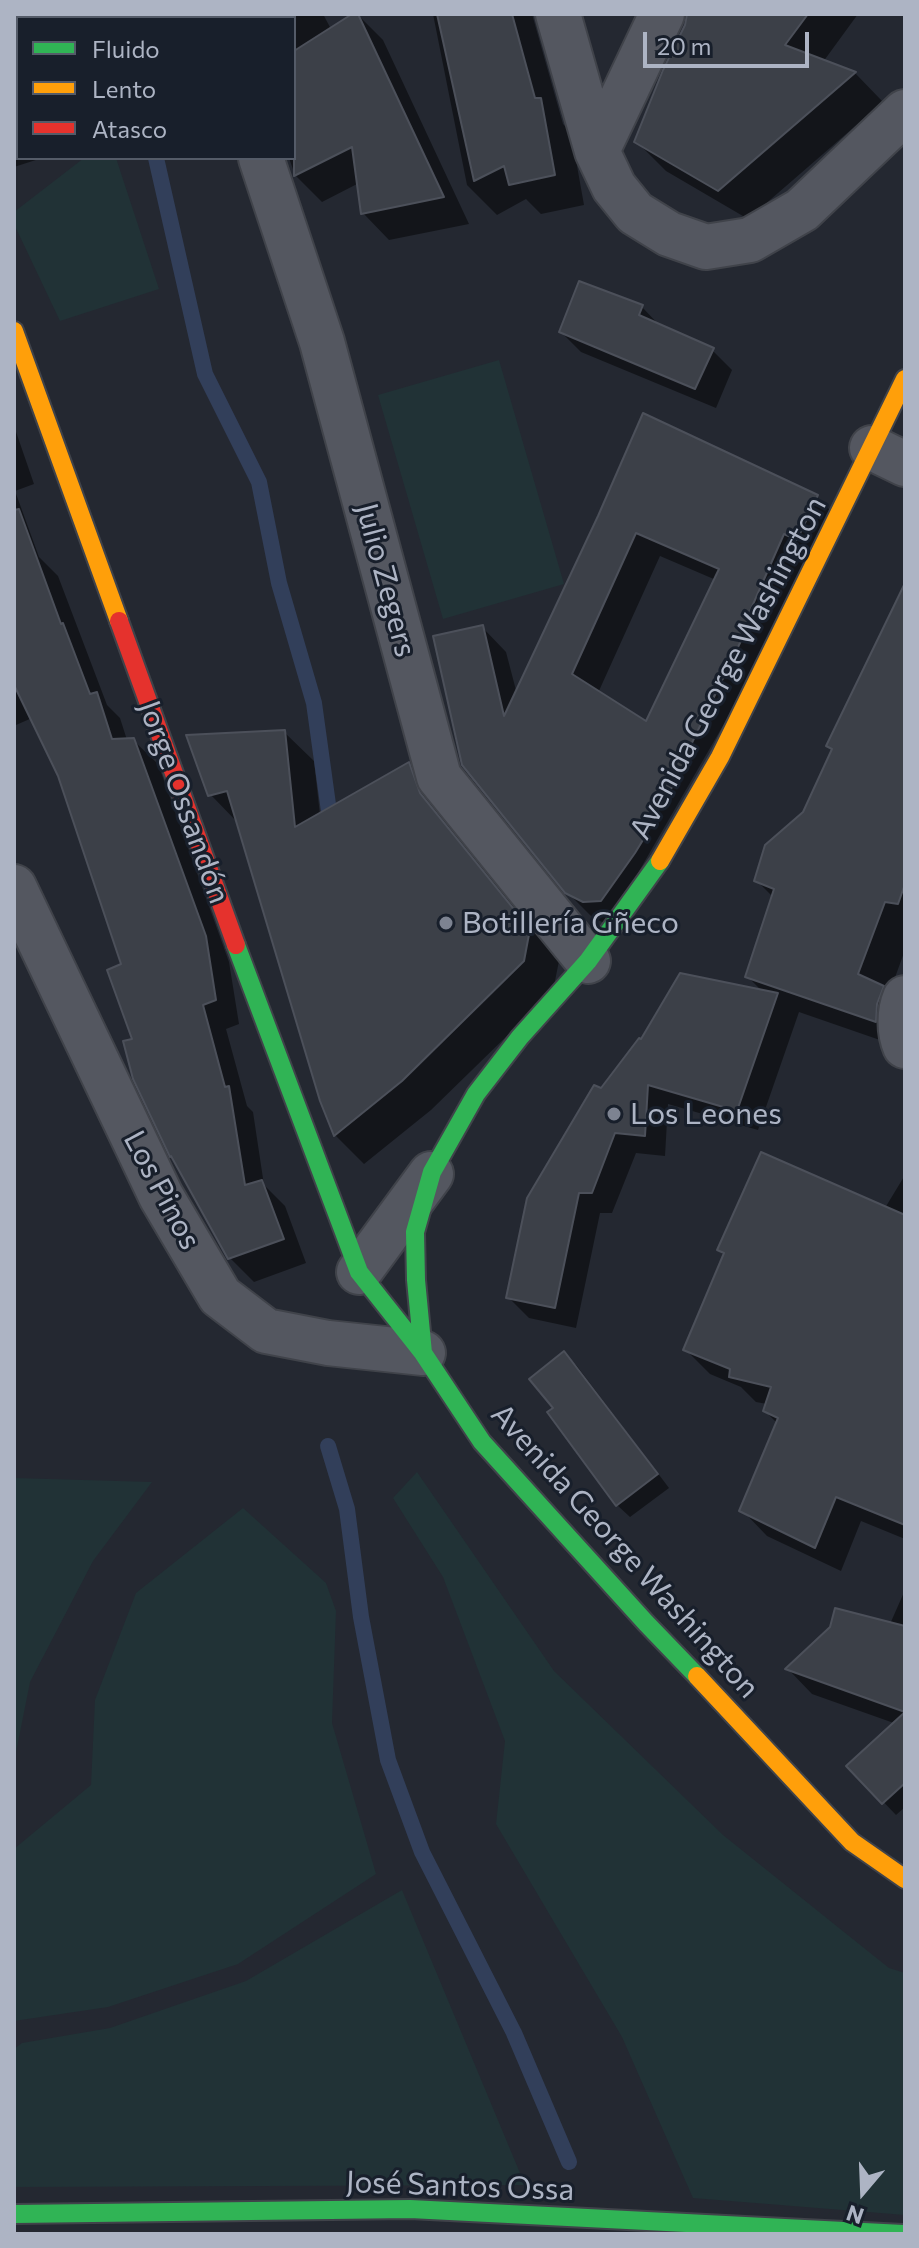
<!DOCTYPE html>
<meta charset="utf-8">
<style>
body{margin:0}
#map{position:relative;width:919px;height:2248px;overflow:hidden;background:#242831;font-family:Commissioner,sans-serif}
canvas{display:block}
.frame{position:absolute;inset:0;border:16px solid #adb4c4;pointer-events:none}
.legend{position:absolute;left:16px;top:16px;width:280px;height:144px;box-sizing:border-box;background:#181f2b;border:2px solid #545b68;margin:0;padding:10px 14px;list-style:none;font-size:24px;color:#adb4c4}
.legend li{display:flex;align-items:center;gap:16px;height:40px}
.legend b{width:40px;border:2px solid #545b68}
.north{position:absolute;left:823px;top:2152px;width:80px;height:80px;-webkit-text-stroke:6px #181f2b;paint-order:stroke;rotate:199deg;font-size:22px;font-weight:700;line-height:32px;text-align:center;color:#adb4c4}
.north::after{content:'';display:block;margin:auto;width:28px;height:36px;background:#adb4c4;clip-path:polygon(50% 0,100% 100%,50% 72%,0 100%)}
.scale{position:absolute;left:643px;top:32px;width:166px;height:36px;box-sizing:border-box;border:4px solid #adb4c4;border-top:0;padding-left:10px;font-size:24px;line-height:28px;white-space:nowrap;color:#adb4c4;-webkit-text-stroke:6px #181f2b;paint-order:stroke}
</style>
<div id="map">
<canvas width="919" height="2248"></canvas>
<div class="frame"></div>
<ul class="legend">
<li><b style="height:10px;background:#30b455"></b>Fluido</li>
<li><b style="height:10px;background:#ff9f0a"></b>Lento</li>
<li><b style="height:10px;background:#e5322d"></b>Atasco</li>
</ul>
<div class="north">N</div>
<div class="scale">20 m</div>
</div>
<script>
const ctx = document.querySelector('canvas').getContext('2d');
ctx.lineJoin = 'round';
function fill(path, color) {
  ctx.fillStyle = color;
  ctx.fill(path, 'evenodd');
}
function trace(path, color, width, dash) {
  ctx.strokeStyle = color;
  ctx.lineWidth = width;
  ctx.lineCap = dash ? 'butt' : 'round';
  ctx.setLineDash(dash || []);
  ctx.stroke(path);
}
function drawText(font, color, halo, rows, align = 'center') {
  ctx.font = font + ' Commissioner,sans-serif';
  ctx.lineWidth = 6;
  ctx.setLineDash([]);
  ctx.textBaseline = 'middle';
  ctx.strokeStyle = halo;
  ctx.fillStyle = color;
  for (const [text, x, y, turn = 0] of rows) {
    ctx.save();
    ctx.translate(x, y);
    ctx.rotate((+turn || 0) * Math.PI / 180);
    ctx.textAlign = isNaN(turn) ? turn : align;
    if (halo) ctx.strokeText(text, 0, 0);
    ctx.fillText(text, 0, 0);
    ctx.restore();
  }
}
fill(new Path2D(`
 M84,158H116L159,289L60,321L14,224V212Z
 M499,360L564,584L443,619L378,395Z
 M417,1472L554,1671L723,1835L889,1968L905,1973V2215L693,2198L622,2037L496,1824L505,1741L443,1577L393,1498Z
 M14,1478L152,1482L93,1561L30,1682L16,1752L14,1754Z
 M243,1508L326,1583L336,1611L332,1723L376,1874L238,1964L108,2007L14,2021V1849L91,1785L95,1700L136,1593Z
 M402,1890L525,2185L14,2187V2049L22,2043L110,2028L246,1981Z`), '#213236');
fill(new Path2D(`
 M14,14H18L19,18L18,56L14,58Z
 M228,14H323L331,29L357,14L383,40L469,224L389,240L363,213L359,183L322,202L295,175L289,158H294V18H229Z
 M433,14H532L563,124L571,132L584,205L541,214L526,199L497,215L467,185Z
 M689,14H858L823,62L855,73L883,102L748,219L666,171L637,142L686,25Z
 M14,84L18,96V158L39,159L14,167Z
 M642,307L661,327L712,350L732,370L716,408L581,352L561,332Z
 M14,426L34,484L15,491L39,557L58,576L107,705L120,718L127,740H133L158,764L229,962L239,1024L226,1029L247,1106L253,1112L264,1185L285,1206L306,1263L254,1282L230,1258L135,1040L124,966L60,776L32,718L16,725L14,722Z
 M817,497L841,521L608,925L592,917L567,892L464,764L482,627L506,652L517,694L599,517ZM660,556L716,580L647,724L598,693Z
 M905,589V950L889,994L903,1048L799,1012L758,1130L668,1104L665,1156L636,1153L612,1213H600L576,1328L529,1318L508,1297L602,1090L763,992L748,977L774,898L756,880L804,813L833,751L829,746Z
 M284,732L314,761L320,815L409,764L438,794L448,824L559,961L553,991L431,1110L364,1164L335,1135L322,1100L239,824L210,794Z
 M905,1175V1539L861,1521L841,1571L767,1536L742,1510L778,1424L765,1411L767,1404L756,1402L741,1387L710,1374L685,1349L725,1256L719,1250L885,1208Z
 M564,1354L577,1366L669,1488L630,1517L617,1505Z
 M905,1590V1727L812,1694L788,1669L890,1624Z
 M849,1766L905,1767V1807L896,1815Z`), '#0007');
trace(new Path2D(`
 M77,14L78,18
 M156,158L205,374L259,482L279,583L314,703L331,826
 M328,1446L347,1509L361,1617L388,1760L422,1852L514,2033L569,2162`), '#323f5a', 16);
const building = new Path2D(`
 M352,14H358L444,197L361,214L352,147L294,176V51Z
 M437,14H512L535,98H541L555,175L509,185L504,166L474,181Z
 M687,14H808L785,45L856,72L718,191L634,142L663,70L685,25Z
 M579,281L643,305L639,315L714,348L695,389L559,332Z
 M643,413L818,495L797,540L784,534L747,618L751,620L689,749L694,752L644,832L646,835L635,853L601,901L583,902L565,893L462,765L433,636L483,625L504,716L598,516ZM636,533L719,569L646,721L572,674Z
 M19,509L61,624L63,623L90,694L97,692L112,739L134,738L206,936L216,1000L203,1005L225,1087L229,1086L245,1185L262,1180L284,1239L228,1259L171,1156L170,1157L133,1079L123,1041L132,1039L107,970L121,964L58,776L14,685V510Z
 M905,583V884L898,904L885,902L858,974L884,986L877,1004L876,1022L745,977L774,889L754,881L765,845L803,812L832,749L826,746Z
 M285,730L295,827L409,762L420,793L530,929L524,961L402,1081L334,1136L320,1101L227,791L208,796L186,735Z
 M680,973L778,993L737,1111L648,1085L645,1136L615,1133L592,1193H579L555,1308L506,1298L527,1198L594,1085L601,1088L639,1038L641,1039Z
 M761,1152L905,1215V1525L836,1497L815,1548L739,1511L778,1418L763,1411L771,1387L729,1377L730,1369L683,1350L724,1253L717,1250Z
 M564,1351L658,1474L616,1506L547,1412L553,1408L529,1379Z
 M835,1608L905,1626V1712L785,1669L830,1627Z
 M905,1712V1783L882,1804L846,1766Z`);
fill(building, '#3c4048');
trace(building, '#4c505a', 2);
const street = new Path2D(`
 M200,14L202,18
 M558,14L597,151L614,187L635,213L669,234L706,247L750,240L802,210L905,112
 M597,151L662,14
 M261,158L322,342L439,777L588,961
 M872,448L905,464
 M14,887L161,1196L220,1296L266,1331L328,1343L423,1353
 M905,998C899,1012 899,1032 905,1046
 M359,1272L431,1174`);
const fast = new Path2D(`
 M660,861L588,961L520,1037L476,1094L432,1172L415,1232L416,1280L423,1353L482,1442L646,1623L697,1676
 M236,945L359,1272L423,1353
 M14,2214L410,2209L903,2234`);
const slow = new Path2D(`
 M14,331L119,621
 M660,861L720,757L905,379
 M697,1676L852,1842L905,1879`);
const jam = new Path2D(`
 M119,621L236,945`);
trace(street, '#40434a', 48);
trace(fast, '#40434a', 22);
trace(slow, '#40434a', 22);
trace(jam, '#40434a', 22);
trace(street, '#545760', 44);
trace(fast, '#30b455', 18);
trace(slow, '#ff9f0a', 18);
trace(jam, '#e5322d', 18);
for (const [x, y, r, color] of [
 [446,923,8,"#7d8391"],
 [614,1114,8,"#7d8391"]
]) {
  const dot = new Path2D();
  dot.arc(x, y, r, 0, 2 * Math.PI);
  ctx.fillStyle = color;
  ctx.fill(dot);
  trace(dot, '#181f2b', 3);
}
drawText('30px', '#adb4c4', '#181f2b', [
 ["Julio Zegers",386,580,75],
 ["Avenida George Washington",728,668,-62],
 ["Jorge Ossandón",184,802,70],
 ["Los Pinos",162,1190,62],
 ["Avenida George Washington",625,1551,48],
 ["José Santos Ossa",460,2186,2]
]);
drawText('30px', '#adb4c4', '#181f2b', [
 ["Botillería Gñeco",462,923],
 ["Los Leones",630,1114]
], 'left');
</script>
